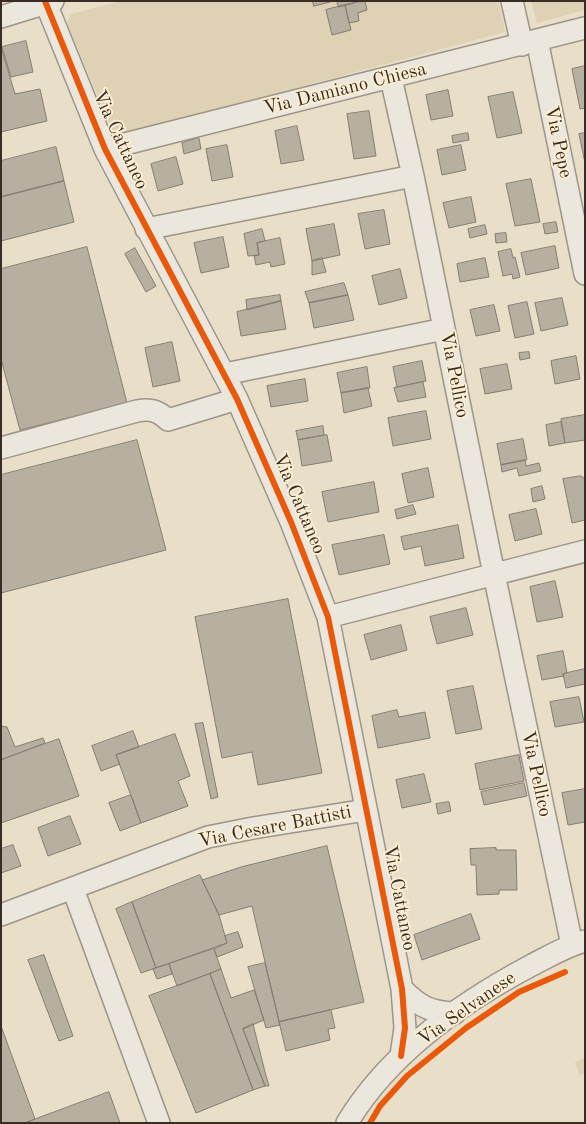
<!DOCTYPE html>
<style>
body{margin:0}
#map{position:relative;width:586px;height:1124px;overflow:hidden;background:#e9dfc8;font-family:"Old Standard TT",serif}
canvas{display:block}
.frame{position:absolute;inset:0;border:2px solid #382c25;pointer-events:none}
</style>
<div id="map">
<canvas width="586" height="1124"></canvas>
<div class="frame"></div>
</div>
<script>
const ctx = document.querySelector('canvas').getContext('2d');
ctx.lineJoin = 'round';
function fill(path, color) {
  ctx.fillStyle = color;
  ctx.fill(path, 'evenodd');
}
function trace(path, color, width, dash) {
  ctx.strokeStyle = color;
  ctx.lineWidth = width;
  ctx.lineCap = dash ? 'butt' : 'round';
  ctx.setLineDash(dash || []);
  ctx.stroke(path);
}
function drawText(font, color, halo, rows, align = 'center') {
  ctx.font = font + ' "Old Standard TT",serif';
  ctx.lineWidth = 4;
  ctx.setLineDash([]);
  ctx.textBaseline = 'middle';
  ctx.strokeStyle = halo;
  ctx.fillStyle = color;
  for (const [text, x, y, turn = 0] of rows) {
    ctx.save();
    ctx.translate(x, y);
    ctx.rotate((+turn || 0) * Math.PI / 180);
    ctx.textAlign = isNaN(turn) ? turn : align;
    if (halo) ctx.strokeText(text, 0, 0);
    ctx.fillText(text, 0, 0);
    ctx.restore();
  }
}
fill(new Path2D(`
 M121,1H499L505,32L115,137L67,23L71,14Z
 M531,1H585V10L537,23Z
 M585,1058V1073L580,1075L575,1062Z`), '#dfd1b3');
const building = new Path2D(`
 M313,1H334L314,6Z
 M337,1H354V3L339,7Z
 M365,1L367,10L358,13L359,21L349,23L345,5Z
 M345,5L351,30L332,35L326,10Z
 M26,41L33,72L11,77L2,47Z
 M1,47L15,94L40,89L47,121L1,132Z
 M585,66V108L580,109L572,69Z
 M448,90L453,116L431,120L426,95Z
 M513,92L522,133L497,138L488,97Z
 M369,111L376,156L354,159L347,114Z
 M297,126L304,160L281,164L275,131Z
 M468,133L469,140L453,143L452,136Z
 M585,133V163L579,134Z
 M199,138L201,149L184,154L182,143Z
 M227,145L233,177L212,181L206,149Z
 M461,145L466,170L442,175L437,150Z
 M56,147L64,181L1,197V161Z
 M176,157L183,184L158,191L151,164Z
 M531,179L540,222L515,226L506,184Z
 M64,181L74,222L1,241V197Z
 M471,197L476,222L449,228L443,203Z
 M384,210L390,244L365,249L358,214Z
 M556,222L558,232L545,234L543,224Z
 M334,224L340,255L312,261L306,229Z
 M485,225L487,234L470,238L468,229Z
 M262,229L265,241L257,243L259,255L248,256L244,234Z
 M506,233L507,242L496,243L495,234Z
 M223,237L229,267L201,273L194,243Z
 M280,238L285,264L271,267L270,262L256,265L254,256L259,255L257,243Z
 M555,246L559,268L526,275L521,253Z
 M87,247L127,403L20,430L1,359V269Z
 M135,248L156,286L146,292L125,254Z
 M511,249L513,258L515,257L520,277L513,279L512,274L503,276L498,252Z
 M322,258L326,272L312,275V261Z
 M485,258L489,277L460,282L457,264Z
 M400,269L407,298L379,305L372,276Z
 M344,283L348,295L309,303L305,292Z
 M280,295L281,301L247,310L246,300Z
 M348,295L354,320L314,328L309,303Z
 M562,298L568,325L541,331L535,303Z
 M281,301L286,329L241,336L237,312Z
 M527,302L534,334L515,338L508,306Z
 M494,305L500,331L476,336L470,310Z
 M172,342L180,381L153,387L145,348Z
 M529,352L530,358L520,360L519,353Z
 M576,356L580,379L555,384L551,361Z
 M422,361L426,381L397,387L393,367Z
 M507,364L512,389L485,394L480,369Z
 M367,367L370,388L341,393L337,373Z
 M305,379L308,401L271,407L267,386Z
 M423,382L426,397L398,402L394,388Z
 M368,388L372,406L344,413L341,393Z
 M426,411L431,439L393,446L388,418Z
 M585,415V440L565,443L561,419Z
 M561,422L565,443L549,446L546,425Z
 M323,426L324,435L298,440L296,431Z
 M327,435L332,461L302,466L298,440Z
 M523,439L527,460L501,465L497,444Z
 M137,440L166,550L1,593V475Z
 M525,460L526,466L539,463L541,471L519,476L517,468L502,472L501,465Z
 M428,468L434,497L408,503L402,474Z
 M581,476L585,479V520L572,523L563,479Z
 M374,482L379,512L328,522L322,492Z
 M542,486L545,499L533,502L531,489Z
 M413,505L416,514L397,519L395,510Z
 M536,509L542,534L515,541L509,515Z
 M458,525L464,558L425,566L421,546L404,550L401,537Z
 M384,535L390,564L339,575L332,545Z
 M555,581L563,617L537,622L530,587Z
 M288,599L322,773L258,785L252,752L222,758L195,617Z
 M466,608L473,635L437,644L430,617Z
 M401,625L407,650L371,660L364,635Z
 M563,651L567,673L563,674L564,676L542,680L537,656Z
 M585,669V684L566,688L563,674Z
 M473,686L482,729L456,734L447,691Z
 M579,697L584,722L555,727L550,702Z
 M397,710L399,717L425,712L430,738L378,748L372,716Z
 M203,723L218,797L211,799L195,724Z
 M1,726L7,727L15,747L43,738L45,743L1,760Z
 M133,731L139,747L116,755L120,764L101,771L92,746Z
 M175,734L190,776L178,781L188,806L141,823L116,755Z
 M59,739L79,796L1,823V760Z
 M519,755L524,781L480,790L475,764Z
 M424,774L431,802L402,808L396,780Z
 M524,783L527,796L484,805L481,792Z
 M585,789V822L568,825L562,793Z
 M131,795L141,823L120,831L109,803Z
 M449,802L451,811L438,814L436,804Z
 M70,816L81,844L48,856L38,828Z
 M13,845L21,866L1,873V849Z
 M327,846L364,1002L279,1022L252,906L219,915L202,880L241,867Z
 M496,848V850H516L517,890H499V894L477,895L476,865H471L470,849Z
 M200,875L219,915L227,943L156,968L132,902Z
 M132,902L156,968L141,973L116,909Z
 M471,914L480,939L422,960L414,935Z
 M238,932L243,947L217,957L214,949L227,943L225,936Z
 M214,949L221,969L177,986L169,964Z
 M44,955L73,1036L59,1041L28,960Z
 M265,963L280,1025L266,1028L248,967Z
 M169,964L172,974L157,979L153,969Z
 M221,969L231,998L254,990L264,1020L243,1029L265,1086L253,1090L210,974Z
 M210,974L253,1090L196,1113L149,996Z
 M331,1010L335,1028L328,1029L330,1040L286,1051L279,1022Z
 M253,1024L265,1072L269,1086H265L243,1029Z
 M1,1026L35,1119L25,1123H1Z
 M109,1092L120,1123H25L35,1119Z`);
fill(building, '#b7afa0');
trace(building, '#847e72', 1);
const minor = new Path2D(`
 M45,1L105,149L237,399L291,522L328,617L402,989L405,1028L401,1056
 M512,1L522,45
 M1,17L53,1
 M537,40L585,274
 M391,78L413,176L494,574L572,945
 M105,149L585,28
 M146,229L413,176
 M225,374L444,329
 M1,448L137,411C151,408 158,411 168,420L237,399
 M328,617L585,551
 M73,889L159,1123
 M1,915L208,837L253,828L366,810
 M402,989C420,1007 430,1012 455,1013
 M347,1123C389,1053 462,1002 532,965C550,956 566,946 585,941`);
trace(minor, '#9d9588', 24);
trace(minor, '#ece7dc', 21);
trace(new Path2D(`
 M45,1L105,149L237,399L291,522L328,617L402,989L405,1028L401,1056
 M370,1123L380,1106L407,1076L466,1028L519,992L565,972`), '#e8590c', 6);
drawText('19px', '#382c25', '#faedd2', [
 ["Via Damiano Chiesa",345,89,-14],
 ["Via Cattaneo",120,140,65],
 ["Via Pepe",558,142,78],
 ["Via Pellico",454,375,79],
 ["Via Cattaneo",299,504,67],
 ["Via Pellico",536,774,78],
 ["Via Cesare Battisti",275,827,-11],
 ["Via Cattaneo",399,898,79],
 ["Via Selvanese",467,1009,-35]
]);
</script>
